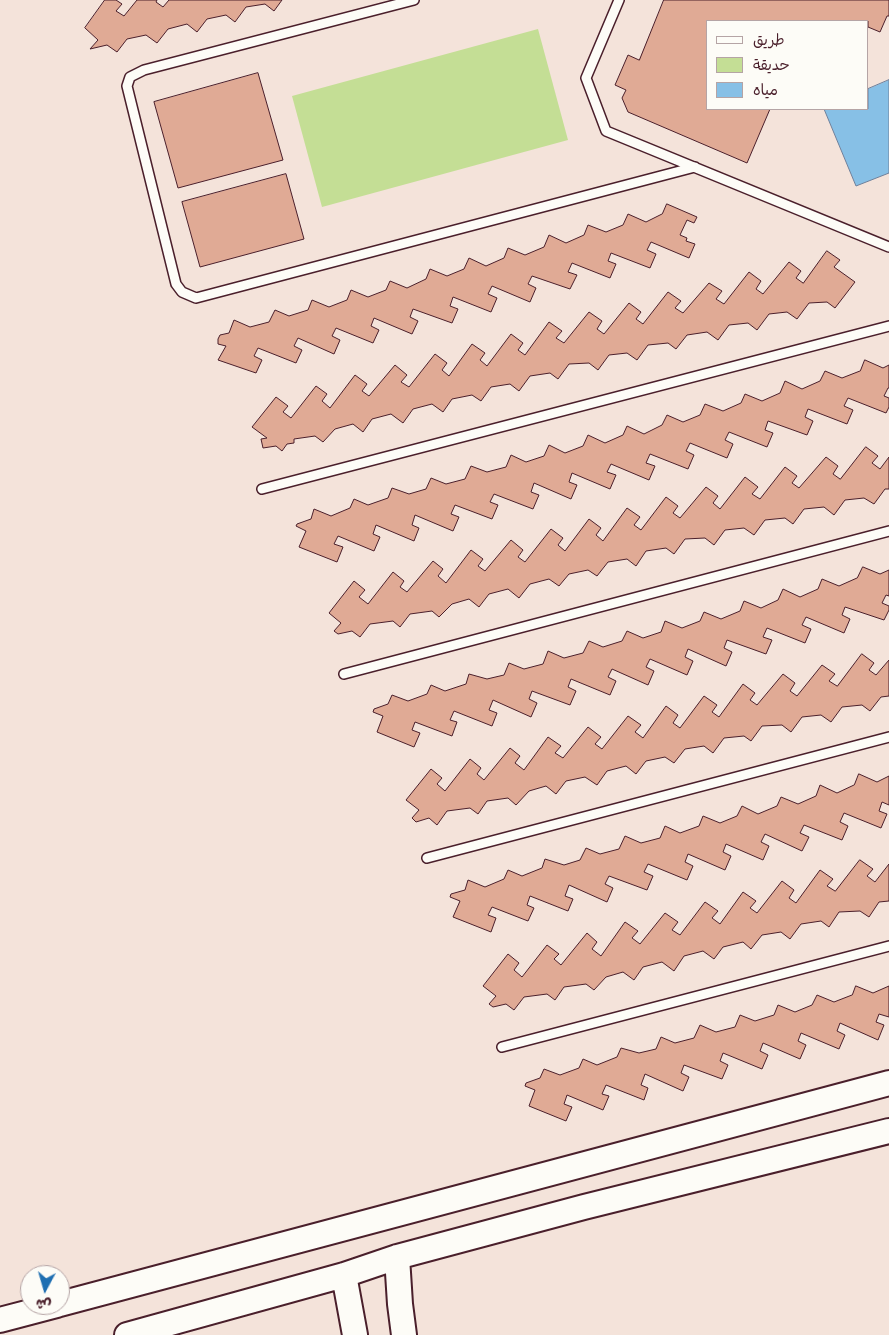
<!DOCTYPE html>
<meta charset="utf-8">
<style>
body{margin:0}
#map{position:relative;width:889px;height:1335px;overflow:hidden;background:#f4e3da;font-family:Sriracha,"Playpen Sans Arabic",sans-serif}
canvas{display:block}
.legend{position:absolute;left:706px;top:20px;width:162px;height:90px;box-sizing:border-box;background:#fdfcf7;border:1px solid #b5a4a5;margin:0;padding:6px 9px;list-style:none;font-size:15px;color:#4a1f2b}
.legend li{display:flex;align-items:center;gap:10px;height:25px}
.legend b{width:25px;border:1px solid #b5a4a5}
.north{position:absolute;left:20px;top:1265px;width:50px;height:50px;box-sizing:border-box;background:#fdfcf7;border:1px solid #b5a4a5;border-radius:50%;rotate:186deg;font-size:14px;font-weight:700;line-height:20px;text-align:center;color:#4a1f2b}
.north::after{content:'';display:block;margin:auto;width:18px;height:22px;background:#1f6fb2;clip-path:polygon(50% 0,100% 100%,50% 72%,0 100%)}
</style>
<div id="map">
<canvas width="889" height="1335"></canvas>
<ul class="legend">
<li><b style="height:6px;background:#fdfcf7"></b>طريق</li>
<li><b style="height:14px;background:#c4de95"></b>حديقة</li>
<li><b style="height:14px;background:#87c0e6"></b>مياه</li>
</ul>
<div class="north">ش</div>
</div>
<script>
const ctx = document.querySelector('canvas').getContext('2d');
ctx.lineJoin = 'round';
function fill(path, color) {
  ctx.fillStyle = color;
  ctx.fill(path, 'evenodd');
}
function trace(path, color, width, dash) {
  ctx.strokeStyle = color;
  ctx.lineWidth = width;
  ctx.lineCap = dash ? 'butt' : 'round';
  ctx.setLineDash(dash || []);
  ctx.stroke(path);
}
fill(new Path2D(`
 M538,29L568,140L322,207L292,96Z`), '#c4de95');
const water = new Path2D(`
 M889,80V173L856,186L824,109H868V89Z`);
fill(water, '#87c0e6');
trace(water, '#6f809b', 1);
const building = new Path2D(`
 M105,0H116L122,4L116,11L124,16L137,0H157L156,2L163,7L169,0H282L274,11L265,4L246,7L235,22L226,15L207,19L197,32L187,24L168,29L157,43L146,35L127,39L117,52L107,45L90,49L98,40L85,28Z
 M664,0H889V16H887L880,32L868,27V21H708V109H770L747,163L628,112L622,98L626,90L615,85L628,55L639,60Z
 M258,73L283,160L178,188L154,102Z
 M286,174L304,239L200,267L182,202Z
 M667,204L697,217L694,223L687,220L680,235L687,238L686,241L695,244L689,258L651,242L647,250L656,254L650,268L611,253L608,261L616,264L610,278L572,263L568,272L577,275L570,289L532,276L528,284L536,288L530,302L492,286L488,294L497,298L491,312L453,297L450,306L458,309L452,323L413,309L410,317L418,321L412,334L374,318L371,326L379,330L373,343L336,328L332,336L340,340L334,354L298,338L294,346L302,350L296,363L258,348L254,356L262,360L256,373L218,360L226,346L218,344V339L220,335L229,333L234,320L250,327L269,322L275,310L289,316L308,310L312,300L329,307L347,300L351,290L368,297L386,290L390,281L407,288L426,279L430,269L447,276L464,269L469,258L486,266L504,258L508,248L525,255L544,247L549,235L566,243L584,235L588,225L606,232L623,225L628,214L646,222L662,214Z
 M827,251L840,260L834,267L855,282L835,308L827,302L809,303L797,319L787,312L769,314L757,330L748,323L729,325L718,340L707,332L687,335L676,349L668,343L648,345L637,360L627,353L609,355L598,370L589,363L569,364L558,379L550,373L530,376L519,391L510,384L491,387L481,401L472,395L452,399L443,412L432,404L413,409L403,423L391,414L372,419L363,432L353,424L335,429L323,442L315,436L294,439V443L287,444L282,451L276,446L263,448L261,439L267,438L252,427L276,397L288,406L283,412L291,418L316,386L327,394L322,401L330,408L355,375L367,384L362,391L369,396L395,365L407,375L401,382L409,387L435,354L447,363L442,370L449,376L472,344L485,353L480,360L487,366L511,334L523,343L518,350L525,355L549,322L562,331L556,338L564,343L589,312L602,321L597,329L604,334L629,303L641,312L636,319L643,324L668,292L681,301L675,308L683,313L709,283L722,291L716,299L724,304L749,272L761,281L756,289L763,294L789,262L801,271L796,278L803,283Z
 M865,360L883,368L889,365V388H888L884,396L889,398V407L886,413L848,398L844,406L853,410L847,424L808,409L805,417L813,421L807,435L768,421L765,430L773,433L767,447L729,432L725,440L733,444L727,458L690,443L686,451L694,455L688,469L650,454L646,463L655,466L649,480L611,464L607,472L616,475L610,489L572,473L569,482L577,485L571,499L534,483L531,492L539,495L533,509L494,494L490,502L498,505L492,519L455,505L451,514L459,517L453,531L415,515L412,525L419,528L414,541L376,525L373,534L380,537L374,551L338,536L334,544L343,547L337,562L299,547L306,531L296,526L297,524L311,519L314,509L331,516L350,508L354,499L368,505L388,498L392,488L409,494L426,489L431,478L446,484L465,479L471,466L487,472L506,467L511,455L526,462L544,456L549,445L565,453L583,446L588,435L605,443L623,435L627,426L644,434L662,425L667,415L683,422L700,415L705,404L723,411L741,403L745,394L762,401L780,393L785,381L802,389L820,381L825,371L842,378L860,371Z
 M866,447L878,456L872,463L880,469L889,457V489H885L874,504L864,498L845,500L834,515L824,507L804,509L793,524L785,518L765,520L754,535L744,528L725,530L714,545L705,538L685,539L674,554L666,548L646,551L636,566L627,559L608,562L597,576L588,570L569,574L559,586L549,579L530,584L519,598L508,589L489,594L479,607L469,599L452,604L439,617L432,611L410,614L400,627L393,621L370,624L360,637L352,631L338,634L334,631L341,623L329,613L354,581L365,590L359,597L368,604L393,572L404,581L400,587L407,592L433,561L443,569L438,576L446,583L471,550L483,559L478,566L485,571L511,540L523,550L518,557L525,562L551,529L563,538L558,545L565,551L589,519L601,528L596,535L603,541L627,508L640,517L634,525L641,530L666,497L678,506L673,513L680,518L706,487L718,496L713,503L720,509L745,477L758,487L752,494L760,499L785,467L797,476L792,483L799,488L826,457L838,466L833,474L840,479Z
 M863,567L880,574L889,570V596L886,595L882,603L889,606V610L884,620L845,607L842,615L850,619L844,633L806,617L802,625L811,629L805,643L767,628L763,637L772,640L766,654L727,640L724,648L732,652L726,666L688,649L685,657L693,661L687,675L650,659L646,667L654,671L648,685L612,669L608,677L616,681L610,695L571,679L568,687L576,691L570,705L532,691L529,699L537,703L531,717L493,700L489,710L497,713L492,726L454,711L450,720L457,722L452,736L415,722L412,730L420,733L414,747L377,732L383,716L373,712L374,709L388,704L392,695L408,701L427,694L431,685L445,691L466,684L469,674L487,679L504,675L509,663L524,669L543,664L548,651L564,658L583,653L589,641L603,647L622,641L627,631L643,638L661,632L665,621L682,628L700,621L704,612L721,619L740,611L744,601L761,608L778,600L783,589L800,597L818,589L822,579L839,586L857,578Z
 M862,654L874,663L869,670L876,675L889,660V696L881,697L870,711L862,705L842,707L831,722L821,715L802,717L791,732L782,725L762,726L751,741L744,736L724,738L713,753L704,746L685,749L674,763L665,757L646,761L636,774L626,766L607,771L597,785L585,777L566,781L556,794L546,786L529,791L516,805L508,798L487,801L478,814L470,808L447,811L437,825L429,818L416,822L412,818L419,810L406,800L431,769L442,778L437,784L445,791L470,759L481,768L477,774L484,780L510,748L520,756L515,763L524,770L548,737L561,746L555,753L563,758L588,727L601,737L595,744L602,749L628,716L641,725L635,732L643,738L666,706L678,715L673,723L680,728L704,696L717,705L712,712L719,717L743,684L755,693L750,700L757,705L783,674L795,683L790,691L797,696L822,665L835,674L829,681L837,686Z
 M859,774L877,782L889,776V805L882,802L879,811L887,814L881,828L844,813L840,822L848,826L842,840L804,825L800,833L809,837L802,851L765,834L761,842L769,846L763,860L726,844L723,852L731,856L725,870L688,854L685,862L693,866L687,880L648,864L644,872L653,876L647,890L609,876L605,884L613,888L607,902L569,885L565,896L573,899L568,911L530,896L527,905L534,908L528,921L492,907L488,915L496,918L491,932L453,917L460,901L450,897L451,894L465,890L468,880L485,887L504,879L508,870L522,876L542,868L545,859L564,865L580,860L586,848L600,854L619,849L625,836L641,843L660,838L665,826L680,833L699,826L703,816L720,823L737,816L742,806L758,814L777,806L781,797L798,804L816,796L820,785L837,793L854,785Z
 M860,860L873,869L867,876L875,882L889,864V901L879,902L869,917L860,911L839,912L829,927L821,921L801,924L790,939L781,932L762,935L751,949L743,942L723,947L714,959L703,951L684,956L674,971L662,962L643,967L634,980L623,972L606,977L594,990L586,984L564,987L555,1000L547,994L524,997L514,1010L506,1004L493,1007L489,1004L496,996L483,986L508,954L519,963L514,970L522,977L547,945L559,954L554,959L561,965L587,933L597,942L592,949L601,956L625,922L638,931L632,938L640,944L665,913L678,922L672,930L680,935L705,902L718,911L712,918L720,924L743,892L756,901L750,908L757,913L782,881L794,890L789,898L796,903L820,870L833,879L827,886L835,891Z
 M856,986L873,993L889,986V1017L879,1014L876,1022L884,1025L878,1040L840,1023L837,1031L845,1035L839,1049L801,1033L798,1041L806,1045L800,1059L763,1043L760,1051L768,1055L762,1069L723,1053L720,1061L728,1065L722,1079L684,1065L681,1073L689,1077L683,1091L645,1074L641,1085L648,1088L644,1100L606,1085L602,1094L609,1096L603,1110L567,1095L564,1104L572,1107L566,1121L529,1106L535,1090L525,1086L526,1083L540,1078L544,1069L560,1075L579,1068L583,1059L597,1065L617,1057L621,1048L639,1053L656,1049L661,1037L675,1043L694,1038L700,1025L716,1032L735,1027L740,1015L755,1021L774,1015L778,1005L795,1012L812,1005L817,995L834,1002L852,995Z`);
fill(building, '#e0aa95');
trace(building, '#4a1f2b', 1);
const lane = new Path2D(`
 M414,0L144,70L130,77L127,86L176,284L182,292L196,298L695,167
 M619,0L586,78L606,131L889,247
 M262,489L889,326
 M344,674L889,531
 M427,858L889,737
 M502,1047L889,946`);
const secondary = new Path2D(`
 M397,1257L400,1304L404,1335
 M344,1275L355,1335
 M60,1304L889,1083
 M0,1320L57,1305
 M127,1335L344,1275L397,1257L584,1207L889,1131`);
trace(lane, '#4a1f2b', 12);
trace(secondary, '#4a1f2b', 28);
trace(lane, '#fdfcf7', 9);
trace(secondary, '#fdfcf7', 24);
</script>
